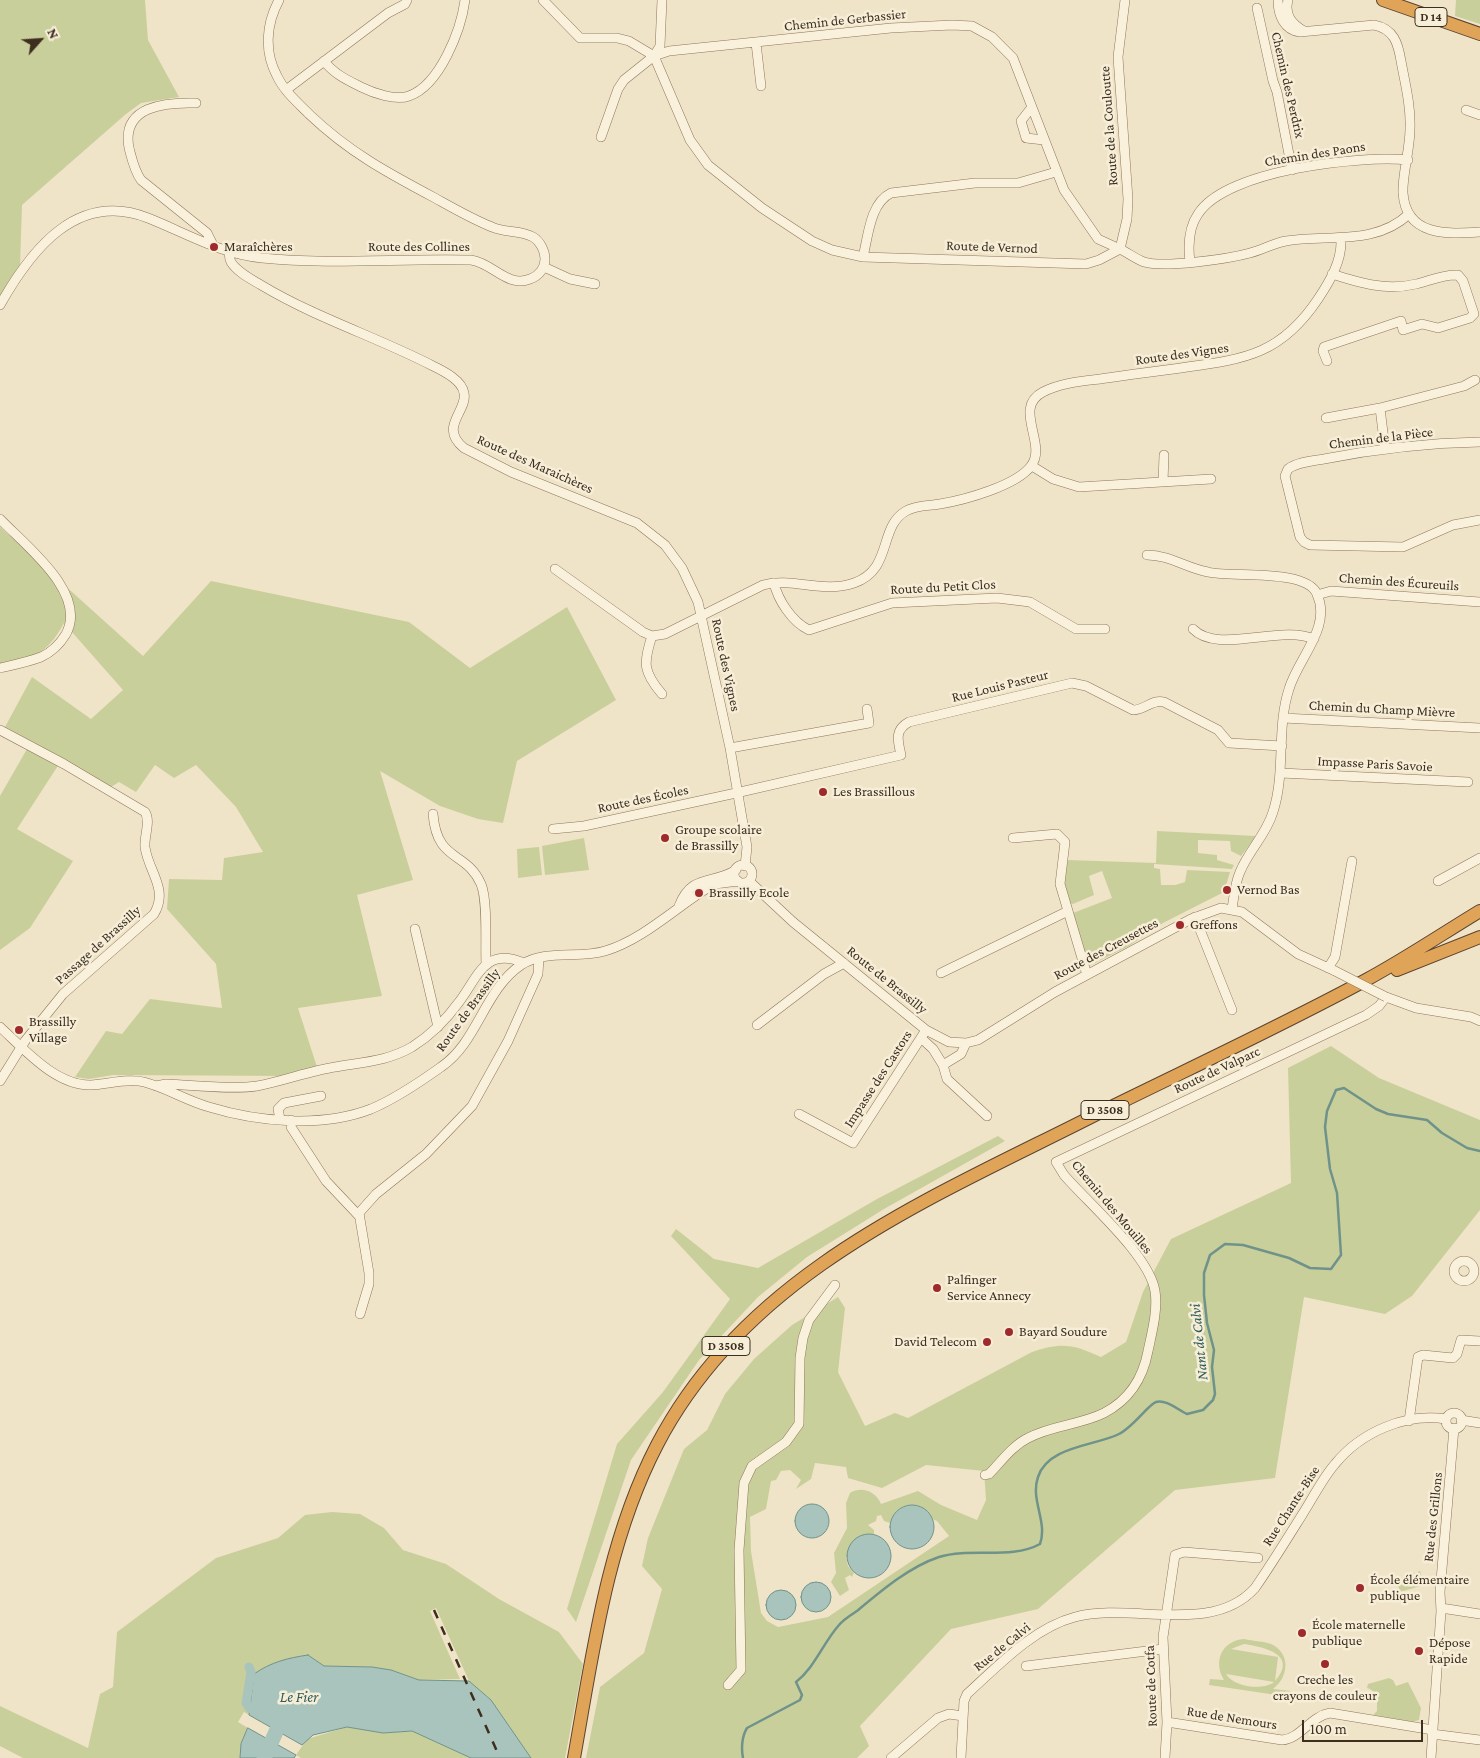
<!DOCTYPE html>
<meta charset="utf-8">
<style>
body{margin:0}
#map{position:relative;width:1480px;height:1758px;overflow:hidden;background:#f0e4c8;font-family:"Crimson Pro",serif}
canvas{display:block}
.north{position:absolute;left:15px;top:15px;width:50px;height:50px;-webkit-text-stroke:4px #f7eed8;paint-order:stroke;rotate:64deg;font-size:14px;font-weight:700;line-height:20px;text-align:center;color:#3d2e20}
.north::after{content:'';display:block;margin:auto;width:18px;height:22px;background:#3d2e20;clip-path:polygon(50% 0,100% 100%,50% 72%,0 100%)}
.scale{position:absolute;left:1302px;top:1720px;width:121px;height:22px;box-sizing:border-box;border:2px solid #3d2e20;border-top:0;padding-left:6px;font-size:15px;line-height:18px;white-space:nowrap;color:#3d2e20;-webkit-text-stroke:4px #f7eed8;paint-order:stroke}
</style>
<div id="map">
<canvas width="1480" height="1758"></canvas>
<div class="north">N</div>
<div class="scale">100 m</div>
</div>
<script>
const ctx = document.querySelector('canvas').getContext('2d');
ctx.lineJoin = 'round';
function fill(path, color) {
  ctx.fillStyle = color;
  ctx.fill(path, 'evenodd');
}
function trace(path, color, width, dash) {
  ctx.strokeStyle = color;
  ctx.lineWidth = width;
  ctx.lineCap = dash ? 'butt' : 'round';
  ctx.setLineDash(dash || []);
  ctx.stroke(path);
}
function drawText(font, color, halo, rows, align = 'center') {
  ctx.font = font + ' "Crimson Pro",serif';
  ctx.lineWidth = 5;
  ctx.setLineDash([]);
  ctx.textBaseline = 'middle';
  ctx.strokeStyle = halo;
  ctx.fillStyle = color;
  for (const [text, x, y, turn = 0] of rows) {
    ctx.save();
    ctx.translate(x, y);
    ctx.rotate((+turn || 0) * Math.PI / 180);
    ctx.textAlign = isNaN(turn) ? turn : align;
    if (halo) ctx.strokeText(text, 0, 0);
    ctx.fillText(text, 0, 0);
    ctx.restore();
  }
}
fill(new Path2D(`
 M0,0H145L148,40L179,97L141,103L126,114L22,205L20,266L0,300Z
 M1456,0H1480V24L1455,16Z
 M0,527L143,656L211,581L409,622L470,668L567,607L616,700L517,761L503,823L478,819L440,806L380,771L413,880L357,895L382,996L298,1008L317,1067L290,1076L113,1075L89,1079L75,1077L106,1031L122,1034L150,999L222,1008L216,964L167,909L169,879L222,880L224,858L263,852L236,807L196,765L174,778L155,765L136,792L119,782L111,787L61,761L17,829L73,861L30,928L0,950V796L31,742L5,727L32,677L91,719L123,690L64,623C45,657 36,655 0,664Z
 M1157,831L1256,836L1241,856L1231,851L1230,841L1198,840V853L1217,855V860L1234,865L1232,869L1154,864V868L1160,869L1161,885H1175L1185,882L1187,870L1230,872L1224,892L1163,923L1129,946L1089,966L1073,913L1112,898L1102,871L1089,876L1094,895L1073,904L1069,903L1063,886L1068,860L1156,863Z
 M584,838L589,870L545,875L542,846Z
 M539,847L542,875L518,878L517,849Z
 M1331,1046L1379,1078L1480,1120V1210L1412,1296L1385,1314L1304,1297L1275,1478L1175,1490L1038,1609L951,1629L860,1726L869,1746L857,1758H586L600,1687L644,1653L662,1589L642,1566L648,1538L684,1449L707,1430L725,1394L754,1359L792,1325L838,1297L845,1308L838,1372L865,1426L895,1413L908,1418L1032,1352C1061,1342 1073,1344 1101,1357L1126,1342L1143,1292L1171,1239L1291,1183L1288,1068ZM815,1463L846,1467L848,1478L882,1488L926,1465L984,1471L986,1500L977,1520L941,1505L918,1491L881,1504C876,1491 861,1486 850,1493L846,1503L847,1528L834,1553L836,1573L831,1582L840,1596L849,1590L845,1578L850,1575L852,1577L854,1573L848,1566L846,1556L869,1534L874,1535V1530L868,1525L876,1521L877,1516L881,1515L884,1521L890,1523C897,1500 922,1500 934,1520L937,1521L949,1536L828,1617L778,1627L767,1621L761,1613L751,1551L750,1517L766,1509L771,1481L776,1480L781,1471L790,1470L801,1480L796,1489L811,1479Z
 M998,1136L1005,1141L884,1209L807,1257L758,1297L699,1360L631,1460L576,1622L567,1609L617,1444L663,1392L730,1299L671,1236L676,1229L714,1259L758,1268L877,1199Z
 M332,1512L360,1514L384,1528L403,1550L446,1564L499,1599L559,1632L583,1664L565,1758H531L491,1700L469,1681L436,1608L430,1611L460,1679L419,1680L391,1670L372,1667L324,1666L308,1655L250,1700L249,1715L244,1712L238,1722L248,1728L241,1744L240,1758H23L0,1746V1706L88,1748L100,1694L113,1687L117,1632L216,1558L278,1538L305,1515Z
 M1420,1571L1424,1585L1400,1592L1396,1579Z
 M1244,1639C1253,1641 1263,1641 1271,1644C1291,1653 1289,1677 1273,1689L1291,1691L1290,1697L1209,1685L1210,1679L1224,1680C1213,1662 1221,1641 1244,1639ZM1244,1644C1263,1647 1299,1654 1275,1681L1278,1657L1231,1649ZM1226,1674L1274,1682C1262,1691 1234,1687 1226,1674Z
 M1389,1678L1393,1680L1396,1686L1408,1682L1421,1708L1419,1720L1413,1722L1373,1715L1377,1711C1377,1700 1379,1692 1367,1688L1368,1684Z
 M347,1727L383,1733L412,1731L471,1758H301L296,1755L307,1739Z`), '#c9cf9b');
const water = new Path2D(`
 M795 1521a17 17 0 1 1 34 0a17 17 0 1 1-34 0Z
 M890 1527a22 22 0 1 1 44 0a22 22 0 1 1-44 0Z
 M847 1556a22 22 0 1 1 44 0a22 22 0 1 1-44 0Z
 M801 1597a15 15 0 1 1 30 0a15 15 0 1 1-30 0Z
 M766 1605a15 15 0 1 1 30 0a15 15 0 1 1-30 0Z
 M308,1655L324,1666L372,1667L391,1670L419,1680L469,1681L491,1700L531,1758H471L412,1731L383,1733L347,1727L313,1735L302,1745L249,1715L254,1674C271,1662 288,1658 308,1655Z
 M248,1728L296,1755L294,1758H240L241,1744Z`);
fill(water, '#a9c4bc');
trace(water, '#6f938a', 1);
trace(new Path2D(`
 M743,1758C741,1748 742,1736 747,1728L800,1700L802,1695L796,1682C815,1667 823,1643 839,1625C844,1619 851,1615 857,1611C881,1591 909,1567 939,1557C971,1547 1011,1560 1040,1544C1048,1522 1030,1500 1038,1477C1048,1446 1095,1446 1119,1434C1133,1427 1149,1404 1156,1402C1166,1399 1178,1410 1187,1414L1203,1410L1213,1400L1215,1394L1212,1367L1214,1350L1207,1323L1204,1295V1273L1210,1255L1225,1244L1243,1245L1289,1258L1310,1268L1331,1269L1341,1255L1337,1193L1330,1169L1325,1127L1327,1111L1336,1090L1344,1088L1376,1109L1388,1114L1427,1120L1442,1133L1467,1148L1480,1151`), '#6f938a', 2.5);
trace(new Path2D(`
 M249,1667L251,1672L246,1703L249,1708L260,1712`), '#a9c4bc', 9);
trace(new Path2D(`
 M264,1758L281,1721L287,1714`), '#a9c4bc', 15);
const minor = new Path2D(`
 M543,0L580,38H617L629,41L654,56L690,140L708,165L762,208L812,241L832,250L863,257L1086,264L1099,260L1120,249C1128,253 1136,259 1144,262C1165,268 1228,259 1250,253C1262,250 1274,243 1286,241C1328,234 1375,246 1409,214
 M1278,0C1278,15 1284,30 1300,32L1374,25C1394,29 1398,43 1401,61C1405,83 1411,106 1410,129C1410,149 1402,176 1403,193C1406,237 1448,234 1480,232
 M1288,0C1284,15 1292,24 1304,31
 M1257,8L1273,81L1277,92L1292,170
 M756,43L761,86
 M654,56L669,51L891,28L952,25L972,26L992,37L1013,58L1064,190L1098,239L1120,249L1127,219L1128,199L1118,57L1125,0
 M324,61C334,74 347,80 361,87C373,93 396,101 409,96C440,85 461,30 465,0
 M286,90L388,13L405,4L407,0
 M196,103C165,102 121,106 129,148C132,159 134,170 141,180L207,233L214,247
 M1032,107L1021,121L1026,138L1044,140
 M1466,110L1480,115
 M601,137L618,89L624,80L654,56L660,46L662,0
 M230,251C229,255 229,258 231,262C237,272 251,279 261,285C316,318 377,337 433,366C443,371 462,380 464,393C468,411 438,427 464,448L511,472L637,523L665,545L682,568L698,602L730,748L747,847L745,866
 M863,257C868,237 870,203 891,193L975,183H1018L1056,172
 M1190,262C1188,246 1189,227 1198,214C1226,170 1360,155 1408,160
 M544,267L570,279L595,284
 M0,305C31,250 77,190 148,218C186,233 220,254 262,258C331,265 402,258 471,260C493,263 507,288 530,279C539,276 545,268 545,259C545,251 540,241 533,237C521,230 505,233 492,227C472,219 453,208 435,198C386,172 349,152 309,114C297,102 284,91 277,76C264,52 266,24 279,0
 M1327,361L1323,351L1324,347L1401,321L1403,330L1422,324L1438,328L1470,318L1474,314L1463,281L1458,275C1444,274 1429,281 1416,284C1386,291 1360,283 1332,274
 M1380,408L1385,449
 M1326,418L1380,408L1464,386L1475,380
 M1480,442C1428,443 1375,449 1324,459C1312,461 1297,462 1288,469L1285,476L1300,537L1304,542L1310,545L1403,547L1453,525L1480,520
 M1032,466L1053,479L1079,487L1211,479
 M1163,482L1164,455
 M0,519C26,546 88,593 66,634C60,644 52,652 41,657C28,662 13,665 0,668
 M1147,555C1170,555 1186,568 1208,572C1231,578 1306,568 1317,594C1332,628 1298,658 1289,689C1276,729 1286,772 1273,812C1266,835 1249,850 1240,872C1235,883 1234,896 1232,909
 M555,569L643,632L652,636L665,634L763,585C793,577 823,594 854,583C893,570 878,527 906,511C916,505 929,506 940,504C964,500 1016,486 1031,466C1048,444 1012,408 1043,392C1062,382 1086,381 1107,378C1134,374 1161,371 1187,367C1247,359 1282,353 1318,299C1330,281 1342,261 1341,239
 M774,583C778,600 792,622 809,630L892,603L997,598L1030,602L1076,629H1105
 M1317,595L1331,591L1480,602
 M1193,629C1218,655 1281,624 1314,639
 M652,636C643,663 643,672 662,694
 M1283,718L1480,728
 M0,730L64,764L145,812C151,821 144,836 145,847C148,871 169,889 154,914L63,994L25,1041L0,1081
 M730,748L869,723L867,709
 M1281,773L1468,782
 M433,814C437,863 466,850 481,884C488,901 485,944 486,964
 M553,829L584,826L736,793L901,755C898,741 894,730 909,722L1072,683L1086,686L1133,710C1145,710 1152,699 1164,702L1218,730L1229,743L1282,746
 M1013,838L1057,834L1065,842L1060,884L1087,975
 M734 874a9 9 0 1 1 18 0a9 9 0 1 1-18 0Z
 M749,881L793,922L926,1030L949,1042L966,1043L978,1040L1055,992L1191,919L1221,908L1242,912L1298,954L1335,971
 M1438,881L1480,858
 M679,906C692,873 712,885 736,870
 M1195,917L1232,1010
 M415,929L438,1027
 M1328,968L1335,957L1352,861
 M941,973L1068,911
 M757,1025L824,974L844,963
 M0,1027C24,1049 56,1086 91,1085C108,1084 128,1078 144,1082C167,1088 187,1101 209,1107C258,1122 322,1128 371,1109C395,1099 420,1082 441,1067C478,1042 484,990 521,965C545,949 579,959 605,951C642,940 674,909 706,889L715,884L738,881
 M921,1038L933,1049L943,1065L947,1079L987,1116
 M943,1065L961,1054L966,1043
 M156,1086L166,1084C193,1085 231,1090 257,1086C284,1081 309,1071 335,1067C363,1062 388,1061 412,1047C431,1035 446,1020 459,1002C478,977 485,946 524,963
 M799,1114L853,1143L926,1030
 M280,1119L278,1109L284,1103L321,1096
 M291,1120V1127L326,1181L359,1216
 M1454 1271a10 10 0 1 1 20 0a10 10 0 1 1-20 0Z
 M360,1314L369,1284V1273L359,1213L376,1194L426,1154L472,1106L508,1041L538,974L539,958
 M1446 1421a8 8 0 1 1 16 0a8 8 0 1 1-16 0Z
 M1461,1420L1480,1423
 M1409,1421L1418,1357L1423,1355L1453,1358L1457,1354L1461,1340L1480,1341
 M985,1475L989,1474C1001,1462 1012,1446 1028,1438C1052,1425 1080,1425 1104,1413C1129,1400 1143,1378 1148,1351C1152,1332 1158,1310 1155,1291C1149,1255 1088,1203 1064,1175L1056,1162L1366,1015L1379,1006L1386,997L1416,1008L1471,1017L1480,1021
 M1441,1608L1480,1614
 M1026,1666L1163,1649
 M728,1685L741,1670L739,1550L744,1483L752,1466L786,1442L799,1424L800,1358L803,1338L809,1320L835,1285
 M1167,1722L1282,1740C1300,1739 1311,1716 1330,1713L1433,1730
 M1432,1734L1480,1740
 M891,1758L938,1718L949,1714L963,1716
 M961,1758L964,1701L967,1694C998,1666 1033,1628 1075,1617C1131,1602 1212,1636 1255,1588C1271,1565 1287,1539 1302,1515C1313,1498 1322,1479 1335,1464C1361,1432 1405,1413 1446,1419
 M1165,1758L1167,1722L1163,1637L1175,1555L1184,1552L1258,1558
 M1431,1758L1441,1611L1440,1592L1454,1428`);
const highway = new Path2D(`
 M1383,0L1480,34
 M1397,970L1480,937
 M574,1758C593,1652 607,1541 657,1445C747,1271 934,1197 1099,1113C1188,1069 1279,1027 1366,980C1405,959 1442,934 1480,911`);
trace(minor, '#8d765c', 10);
trace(highway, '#5b4430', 14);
trace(minor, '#faf1dc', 9);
trace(highway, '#e0a458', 12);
trace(new Path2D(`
 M434,1610L500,1758`), '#3d2e20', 2.5, [9, 9]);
const minorBridge = new Path2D(`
 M1335,971L1386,997`);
trace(minorBridge, '#8d765c', 10, []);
trace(minorBridge, '#faf1dc', 9);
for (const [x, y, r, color] of [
 [214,247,5,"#9e2a2b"],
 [823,792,5,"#9e2a2b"],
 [665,838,5,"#9e2a2b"],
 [1227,890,5,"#9e2a2b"],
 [699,893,5,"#9e2a2b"],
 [1180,925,5,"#9e2a2b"],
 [19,1030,5,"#9e2a2b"],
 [937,1288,5,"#9e2a2b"],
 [1009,1332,5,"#9e2a2b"],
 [987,1342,5,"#9e2a2b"],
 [1360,1588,5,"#9e2a2b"],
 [1302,1633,5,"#9e2a2b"],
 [1419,1651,5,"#9e2a2b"],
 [1325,1664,5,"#9e2a2b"]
]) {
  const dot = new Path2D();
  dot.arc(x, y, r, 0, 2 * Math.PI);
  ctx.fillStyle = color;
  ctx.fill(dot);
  trace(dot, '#f7eed8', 2);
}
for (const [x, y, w] of [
 [1431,17,32],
 [1105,1110,48],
 [726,1346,48]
]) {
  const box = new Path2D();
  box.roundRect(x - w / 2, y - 9.5, w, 19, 4);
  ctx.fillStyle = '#f7eed8';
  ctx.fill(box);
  trace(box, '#3d2e20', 1);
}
drawText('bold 12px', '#3d2e20', null, [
 ["D 14",1431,17],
 ["D 3508",1105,1110],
 ["D 3508",726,1346]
]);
drawText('14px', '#3d2e20', '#f7eed8', [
 ["Chemin de Gerbassier",845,20,-6],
 ["Chemin des Perdrix",1288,85,77],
 ["Route de la Couloutte",1109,126,-94],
 ["Chemin des Paons",1315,154,-9],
 ["Route des Collines",419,247],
 ["Route de Vernod",992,247,2],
 ["Route des Vignes",1182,354,-8],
 ["Chemin de la Pièce",1381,438,-7],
 ["Route des Maraichères",535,464,24],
 ["Chemin des Écureuils",1399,582,4],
 ["Route du Petit Clos",943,587,-3],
 ["Route des Vignes",726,665,78],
 ["Rue Louis Pasteur",1000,686,-14],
 ["Chemin du Champ Mièvre",1382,709,3],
 ["Impasse Paris Savoie",1375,764,3],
 ["Route des Écoles",643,799,-12],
 ["Passage de Brassilly",98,945,-42],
 ["Route des Creusettes",1106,949,-28],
 ["Route de Brassilly",887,980,39],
 ["Route de Brassilly",468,1010,-54],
 ["Route de Valparc",1217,1070,-25],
 ["Impasse des Castors",878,1079,-57],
 ["Chemin des Mouilles",1112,1207,50],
 ["Rue Chante-Bise",1291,1506,-57],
 ["Rue des Grillons",1433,1517,-84],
 ["Rue de Calvi",1002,1647,-39],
 ["Route de Cotfa",1151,1686,-92],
 ["Rue de Nemours",1232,1718,9]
]);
drawText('14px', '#3d2e20', '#f7eed8', [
 ["Maraîchères",224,247],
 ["Les Brassillous",833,792],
 ["Groupe scolaire",675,830],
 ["de Brassilly",675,846],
 ["Vernod Bas",1237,890],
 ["Brassilly Ecole",709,893],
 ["Greffons",1190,925],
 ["Brassilly",29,1022],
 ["Village",29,1038],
 ["Palfinger",947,1280],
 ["Service Annecy",947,1296],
 ["Bayard Soudure",1019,1332],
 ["David Telecom",977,1342,"right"],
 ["École élémentaire",1370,1580],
 ["publique",1370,1596],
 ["École maternelle",1312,1625],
 ["publique",1312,1641],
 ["Dépose",1429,1643],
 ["Rapide",1429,1659],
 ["Creche les",1325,1680,"center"],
 ["crayons de couleur",1325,1696,"center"]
], 'left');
drawText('italic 15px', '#2f5d5a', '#f7eed8', [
 ["Nant de Calvi",1199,1342,-96],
 ["Le Fier",299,1697]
]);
</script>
